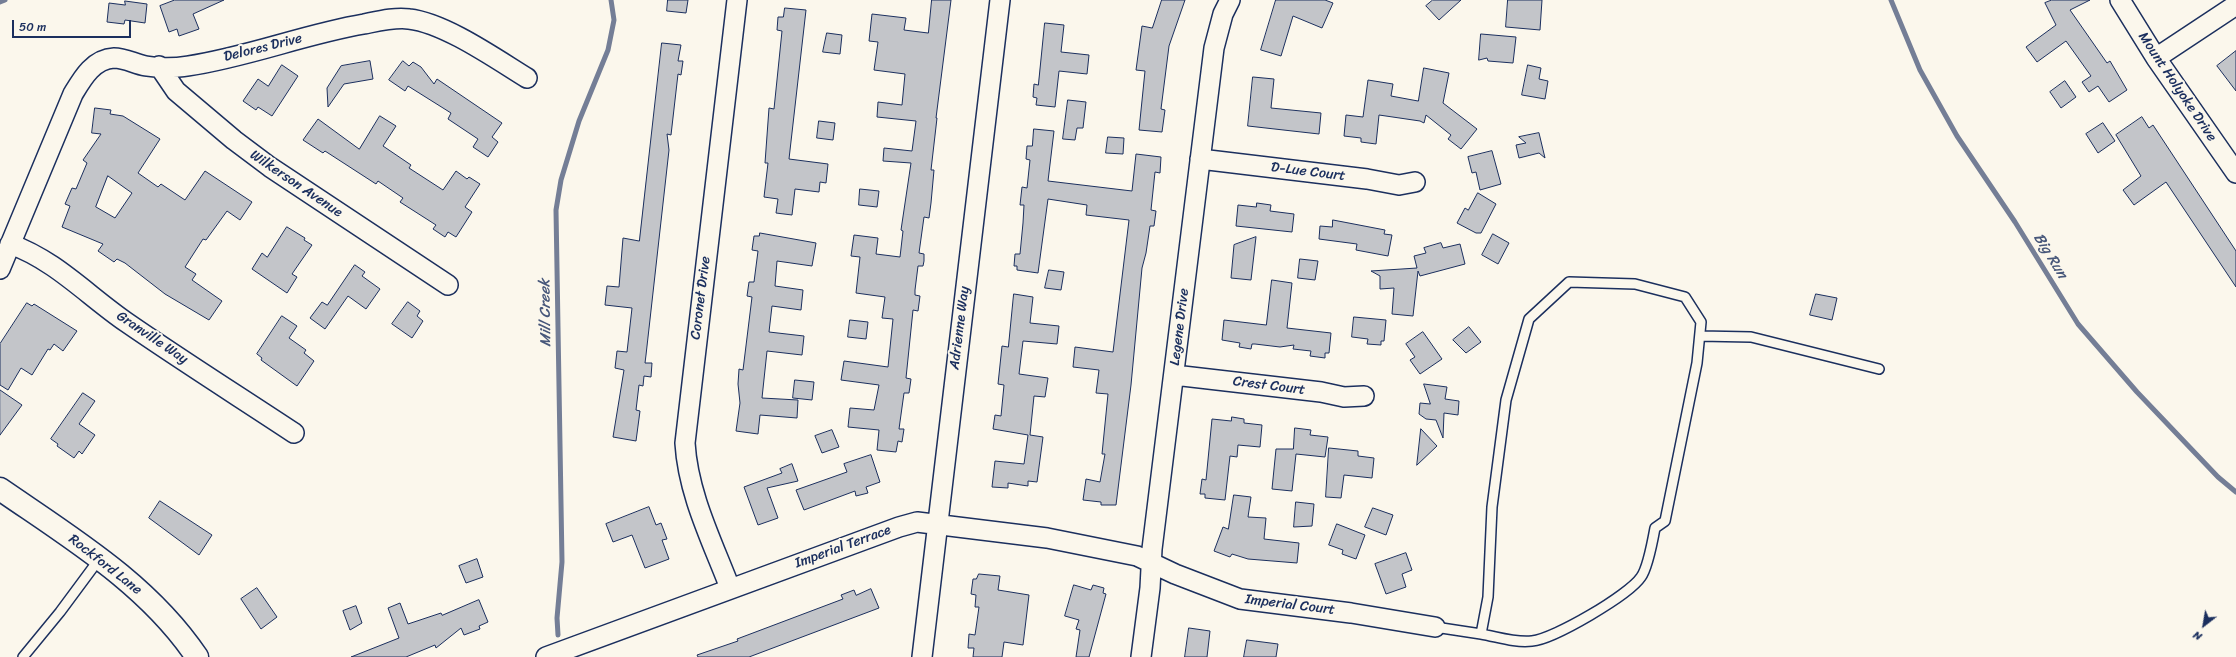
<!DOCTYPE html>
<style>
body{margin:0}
#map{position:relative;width:2236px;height:657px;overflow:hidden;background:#fbf7ec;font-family:Sriracha,sans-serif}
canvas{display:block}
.north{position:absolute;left:2184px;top:605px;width:40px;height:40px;-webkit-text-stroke:3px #fbf7ec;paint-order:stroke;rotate:211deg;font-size:11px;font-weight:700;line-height:16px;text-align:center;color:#1b2f5e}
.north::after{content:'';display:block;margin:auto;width:14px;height:18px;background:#1b2f5e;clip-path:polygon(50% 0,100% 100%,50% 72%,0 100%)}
.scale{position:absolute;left:12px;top:20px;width:119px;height:18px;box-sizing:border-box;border:2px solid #1b2f5e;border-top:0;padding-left:5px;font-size:12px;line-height:14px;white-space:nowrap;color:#1b2f5e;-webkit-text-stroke:3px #fbf7ec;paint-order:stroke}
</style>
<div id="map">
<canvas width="2236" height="657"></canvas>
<div class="north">N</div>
<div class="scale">50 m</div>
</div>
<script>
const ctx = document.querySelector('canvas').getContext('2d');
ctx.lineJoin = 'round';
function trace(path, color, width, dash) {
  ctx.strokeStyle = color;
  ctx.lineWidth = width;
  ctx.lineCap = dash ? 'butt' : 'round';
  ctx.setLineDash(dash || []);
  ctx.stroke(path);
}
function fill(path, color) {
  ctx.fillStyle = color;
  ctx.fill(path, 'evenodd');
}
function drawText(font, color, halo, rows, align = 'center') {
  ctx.font = font + ' Sriracha,sans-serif';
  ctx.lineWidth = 4;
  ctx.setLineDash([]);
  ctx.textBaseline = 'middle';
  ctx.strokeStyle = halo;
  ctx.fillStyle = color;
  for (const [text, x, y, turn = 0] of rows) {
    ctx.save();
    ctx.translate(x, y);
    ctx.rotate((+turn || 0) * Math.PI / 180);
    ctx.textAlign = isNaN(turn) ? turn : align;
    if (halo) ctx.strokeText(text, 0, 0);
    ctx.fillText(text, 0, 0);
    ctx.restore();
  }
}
trace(new Path2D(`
 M1891,0L1920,70L1957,136L2015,222L2078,324L2137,392L2218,477L2236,492
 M0,2L5,0
 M558,635L557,618L562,562L556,210L561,180L579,121L608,50L614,20L611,0`), '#747e96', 5);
const building = new Path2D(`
 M175,0H224L193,14L199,29L179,36L177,29L169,32L160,6Z
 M668,0H688L686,13L667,11Z
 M932,0H951L936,118H937L931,170H934L931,203L929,218L924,217L919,253L924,254V261L923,266H918L915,290V295L920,296L918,311L913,310L906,378L911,379L909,393H904L899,429H904L902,442L898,441L896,452L877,450L879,430L848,427L850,408L874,410L879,385L841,380L844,361L888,367L893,319L882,318L885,297L856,293L860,257L851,256L854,235L878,238L876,254L900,257L903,231L901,230L911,163L883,161L884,148L912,151L916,121L877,117L878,102L902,105L905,74L874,70L878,42L869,41L872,14L906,18L904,30L928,33Z
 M1162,0H1185L1169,46L1161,109L1165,110L1162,132L1139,130L1145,71L1136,70L1142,26L1152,28Z
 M1276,0H1325L1333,3L1322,28L1293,16L1281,56L1261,50Z
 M1433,0H1461L1439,20L1426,6Z
 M1508,0H1542L1540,30L1506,27Z
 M2052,0H2090L2070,10L2107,63L2110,61L2127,90L2109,102L2098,86L2089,92L2082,82L2091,76L2066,41L2037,62L2026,47L2056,25L2045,3Z
 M125,1L147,4L145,23L125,20L124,24L107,22L109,3L125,5Z
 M785,8L806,10L789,159L828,164L826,183L820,182L819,192L795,189L792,215L776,213L778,199L764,197L768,163H765L769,108L774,109L782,31L777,30L778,17H783Z
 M1045,23L1064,25L1061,52L1089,55L1087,74L1059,71L1055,107L1036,105L1037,98L1033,97L1034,84L1038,85Z
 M827,33L842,35L840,54L823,52Z
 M1481,34L1516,37L1513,63L1488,61L1487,58L1479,60Z
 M662,43L681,45L678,61H683L681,75L678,74L671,135L667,134L669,150L646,355L645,363H652L651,377L644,376L643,386L639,385L636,410L640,411L636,441L613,437L624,370L615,368L617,351L627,352L632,308L605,305L607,286L619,287L623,238L639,241Z
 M2236,51V91L2217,66Z
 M370,61L373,79L344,84L328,107L327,88L341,66Z
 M403,61L409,66L413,62L421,67L434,84L437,79L502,123L492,137L498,142L488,157L473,147L478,139L448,119L451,113L408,86L405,91L389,80Z
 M282,65L298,76L272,116L258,107L256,110L243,101L258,79L268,86Z
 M1528,65L1541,68L1539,79L1548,81L1545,99L1522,95Z
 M1424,68L1449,73L1443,103L1477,129L1461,149L1448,139L1451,135L1426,115L1424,123L1420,121L1379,115L1376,144L1361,142V138L1344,136L1346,115L1363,117L1368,80L1393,84L1391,96L1418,101Z
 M1253,77L1274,79L1271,108L1321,113L1319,134L1248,126Z
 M2065,81L2076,97L2061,108L2050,92Z
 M1068,100L1086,102L1083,128H1077L1075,140L1063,139Z
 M95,108L111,110L110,114L123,116L160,139L138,173L158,187L161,184L185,200L205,171L252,202L240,220L227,211L206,240L203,239L185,267L196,274L192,280L222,301L209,320L165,294L125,263L117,259L114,262L98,251L103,244L62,227L70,206L65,204L72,188L76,189L87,163L83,160L101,134L92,133ZM108,176L132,193L115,218L96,207Z
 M380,116L396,126L383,146L411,165L409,168L443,190L456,171L467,179L469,177L480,184L465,207L472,212L456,237L448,232L445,237L433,229L436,225L400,202L403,198L378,181L376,184L325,151L323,153L303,140L318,119L359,149Z
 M2142,117L2149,128L2153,125L2236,251V287L2166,182L2134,205L2123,190L2141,176L2116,135Z
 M819,121L835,123L833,140L817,138Z
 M2103,123L2115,141L2098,153L2086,134Z
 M1034,129L1054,131L1048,181L1132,191L1136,154L1161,157L1160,173L1155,172L1151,210L1156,211L1154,226H1150L1146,253L1142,268L1131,385L1116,505H1101V502L1083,500L1086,479L1100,482L1105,454H1102L1108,394L1096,393L1099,370L1073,367L1075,347L1113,352L1129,220L1086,215L1087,205L1048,199L1038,273L1017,270V266H1014L1015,254H1020L1023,223L1024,205H1020L1022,187L1027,188L1030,160L1026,159L1027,146H1032Z
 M1539,133L1545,158L1539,153L1519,158L1516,145L1526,143L1519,137Z
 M1108,137L1124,138L1123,154L1106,153Z
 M1492,151L1501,184L1480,190L1476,172L1472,173L1468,157Z
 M860,189L879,191L877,207L859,205Z
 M1478,193L1496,204L1481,233H1476L1457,223L1465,208L1468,210Z
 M1257,203L1271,205L1270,211L1294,214L1292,232L1236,226L1238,205L1256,207Z
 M1333,220L1385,230L1384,234L1392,235L1388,256L1356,250L1357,244L1319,239L1320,226L1332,227Z
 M287,227L305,238L304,240L312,245L292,274L297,277L287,293L252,269L262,253L267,257Z
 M760,233L816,243L812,266L777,261L775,286L803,290L801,310L772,306L769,332L804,336L802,355L767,351L762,398L798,400L797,418L760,415L758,434L736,431L740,403L738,384L739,369L743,370L752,297L747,296L749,282H754L758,251L752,250L754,236H759Z
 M1493,234L1509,243L1498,264L1482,255Z
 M1256,237L1251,280L1231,278L1234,245Z
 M1441,243L1443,248L1460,244L1465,264L1420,276L1418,271L1413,316L1392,314L1394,288L1380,289V276L1371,271L1417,268L1414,256L1426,253L1424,248Z
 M1300,259L1318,261L1315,280L1298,278Z
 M355,265L365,272L362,276L380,289L366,309L348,296L325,329L310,318L322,302L327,305Z
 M1049,270L1064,272L1061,290L1045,288Z
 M1272,280L1292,283L1287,328L1331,333L1329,353H1325V358L1310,356L1311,351L1293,349L1294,345L1280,347L1255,344H1252L1251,349L1239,347L1240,343L1222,340L1224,320L1266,325Z
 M1014,294L1033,297L1030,323L1059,326L1057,344L1023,341L1019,374L1048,378L1045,397L1034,396L1030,435L1043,437L1037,482L1028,481V486L1008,483V488L992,487L995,461L1024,464L1028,435L993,429L995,415L1001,416L1004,385L998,384L1002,346L1008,347Z
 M1816,294L1837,298L1832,320L1810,315Z
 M408,302L420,311L417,316L423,321L412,338L392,324Z
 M27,303L32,306L34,304L77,331L63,351L54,344L50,350L48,349L32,375L21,368L8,390L0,385V344Z
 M282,316L297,326L289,338L306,350L304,353L314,361L297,386L261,360L262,358L257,354Z
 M1354,317L1386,320L1384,341H1381V345L1367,344L1368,339L1352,337Z
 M850,320L868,322L866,339L848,337Z
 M1469,327L1481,342L1466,353L1453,340Z
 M1423,332L1442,359L1420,374L1410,360L1415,357L1406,344Z
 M795,380L814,382L812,400L793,398Z
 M1424,384L1447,387L1445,399L1459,401L1458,415L1444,413L1443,438L1436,420L1426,419L1419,414L1420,403L1430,404Z
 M0,390L22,405L0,435Z
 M83,393L95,401L79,424L95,435L82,454L79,451L74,458L57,446L58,444L51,439Z
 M1232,417L1244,419V423L1262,425L1260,447L1238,445L1237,457L1230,456L1225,500L1205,498V494H1200L1202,479L1206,480L1212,419L1231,421Z
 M1295,428L1311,430L1310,435L1328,437L1325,457L1296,454L1292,491L1272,489L1276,449H1293Z
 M1421,429L1437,446L1417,465Z
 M832,430L839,447L822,453L815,436Z
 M1329,448L1358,451V456L1374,458L1372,478L1344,475L1341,498L1326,497Z
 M871,455L880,482L866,487L868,493L856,496L855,491L804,510L796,490L847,472L844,464Z
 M792,464L798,481L767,488L778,518L758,525L744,487L782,473L780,469Z
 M1234,495L1251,497L1248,517L1266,518L1264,539L1299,543L1297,563L1248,559L1232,554L1230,557L1214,551L1223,527L1228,529Z
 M160,501L212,535L199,555L149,518Z
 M1296,502L1314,504L1312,526L1294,527Z
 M649,507L656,525L661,523L667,539L662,540L669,559L645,568L632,535L613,542L606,524Z
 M1373,508L1393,515L1386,535L1365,527Z
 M1337,524L1365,535L1356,559L1342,554L1343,550L1329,545Z
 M1406,553L1412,570L1402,574L1406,587L1386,594L1375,564Z
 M477,559L483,577L466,583L459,566Z
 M979,574L1000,576L998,590L1029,595L1023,645L1004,642L1002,657H973L974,648H968L969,634L975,635L979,607H975L976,595L971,594L973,579H976Z
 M1074,585L1091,590L1093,585L1104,588L1103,593L1106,594L1089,657H1076L1080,630L1076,629L1079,620L1065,616Z
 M257,588L277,617L261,629L241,599Z
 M871,589L879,608L749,657H698L697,655L738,641L737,639L843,599L841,595L854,590L856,595Z
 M479,600L488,622L479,626L480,629L464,635L461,628L436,648L435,645L406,657H351L399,638L388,608L400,603L408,624L441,613L442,615Z
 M356,606L362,623L350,630L343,611Z
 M1189,628L1210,631L1207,657H1185Z
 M1247,640L1278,644L1276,657H1244Z`);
fill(building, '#c3c5c9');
trace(building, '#1b2f5e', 1);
const service = new Path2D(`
 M1700,336L1751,337L1879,369
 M1435,627L1481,634L1488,597L1492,507L1506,400L1529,319L1569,282L1635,284L1685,297L1701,322L1697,363L1665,521L1655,528C1653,539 1647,569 1641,577C1629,595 1554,639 1532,641C1515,643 1498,637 1481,634
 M23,657L60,612L100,558`);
const minor = new Path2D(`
 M2120,0L2156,58L2236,173
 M2156,58L2236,5
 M159,66L176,91L234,140L270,167L448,285
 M1200,159L1367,179L1399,185L1415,182
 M10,244C55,260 87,295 126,322C181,360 238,396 294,433
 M0,269L73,94C82,79 93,59 114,58C125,58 135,64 146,66C158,68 176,68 188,66C248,57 305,34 364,24C379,21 395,17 409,19C445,23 496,59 527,78
 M1174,375L1321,392L1344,397L1364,396
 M730,588C712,541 688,494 685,443L737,0
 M546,657L899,527L917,522L1047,538L1137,556L1175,574L1240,599L1351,613L1435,627
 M922,657L1000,0
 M1141,657L1150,588L1152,549L1214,48L1223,14L1230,0`);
const secondary = new Path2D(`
 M0,489C71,538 148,584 197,657`);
trace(service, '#1b2f5e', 12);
trace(minor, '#1b2f5e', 22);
trace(secondary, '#1b2f5e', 25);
trace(service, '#fbf7ec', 9);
trace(minor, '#fbf7ec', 19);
trace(secondary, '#fbf7ec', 22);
drawText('14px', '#1b2f5e', '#fbf7ec', [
 ["Delores Drive",263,48,-14],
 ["Mount Holyoke Drive",2177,87,56],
 ["D-Lue Court",1308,172,7],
 ["Wilkerson Avenue",296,184,34],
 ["Coronet Drive",701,298,-83],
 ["Legene Drive",1180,327,-83],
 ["Adrienne Way",960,328,-83],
 ["Granville Way",152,338,34],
 ["Crest Court",1269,386,7],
 ["Imperial Terrace",843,547,-20],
 ["Rockford Lane",105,565,38],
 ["Imperial Court",1290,605,7]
]);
drawText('italic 15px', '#47577a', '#fbf7ec', [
 ["Big Run",2050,256,58],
 ["Mill Creek",546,313,-91]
]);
</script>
